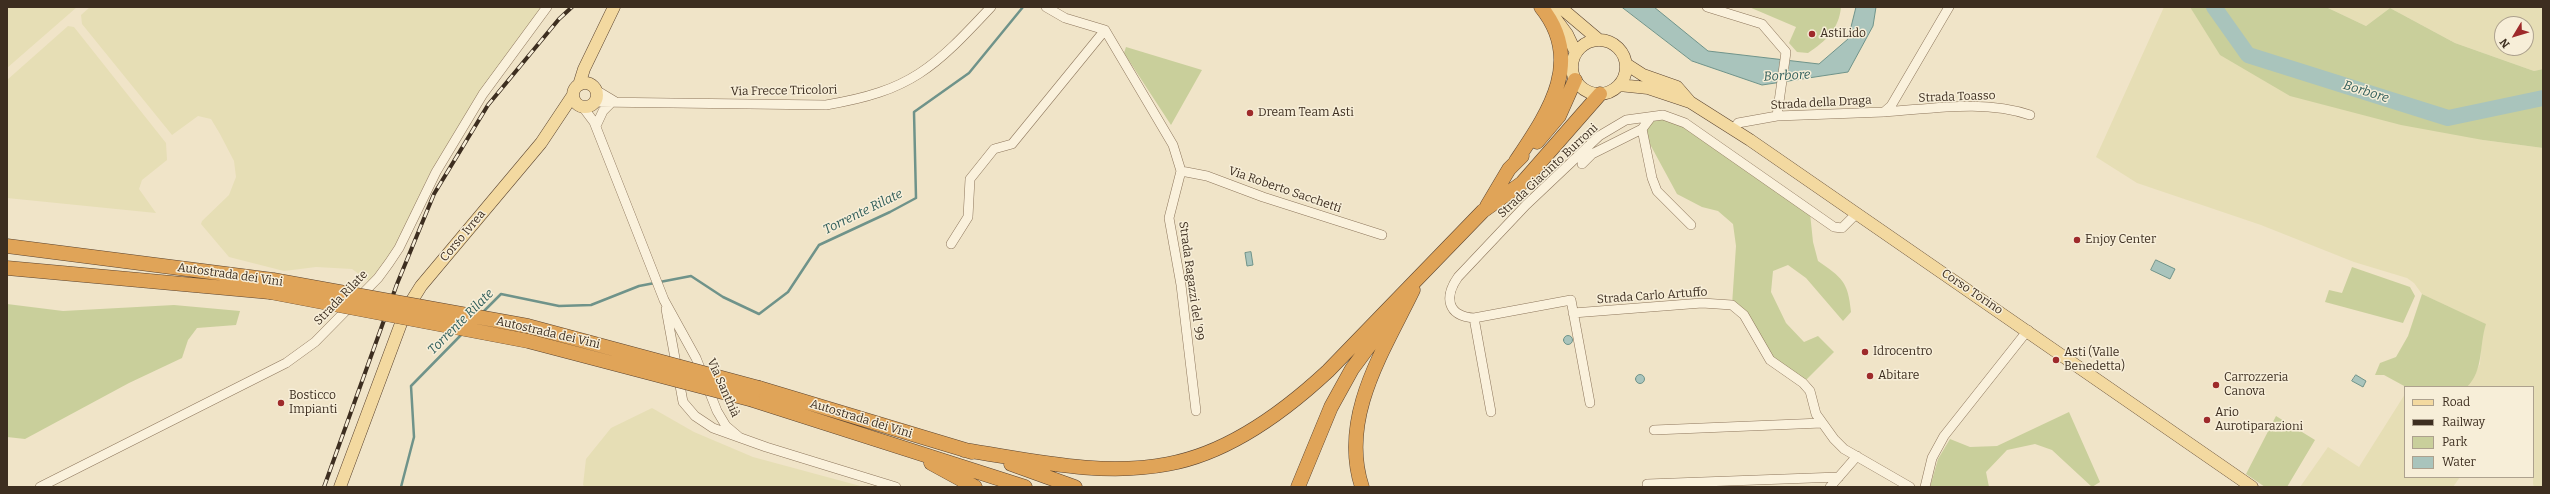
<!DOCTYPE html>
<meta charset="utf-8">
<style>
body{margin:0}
#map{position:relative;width:2550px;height:494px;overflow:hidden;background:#f0e4c8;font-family:Bitter,serif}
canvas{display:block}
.frame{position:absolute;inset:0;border:8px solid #3d2e20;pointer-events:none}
.legend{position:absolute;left:2404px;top:386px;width:130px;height:92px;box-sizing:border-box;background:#f7eed8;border:1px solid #ada18e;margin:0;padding:5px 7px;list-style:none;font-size:12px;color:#3d2e20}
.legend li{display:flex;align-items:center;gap:8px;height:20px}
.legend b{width:20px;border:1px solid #ada18e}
.north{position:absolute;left:2494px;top:16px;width:40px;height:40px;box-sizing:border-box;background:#f7eed8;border:1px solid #ada18e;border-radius:50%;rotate:232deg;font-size:11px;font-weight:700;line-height:16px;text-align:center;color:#3d2e20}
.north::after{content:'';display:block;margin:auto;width:14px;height:18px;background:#9e2a2b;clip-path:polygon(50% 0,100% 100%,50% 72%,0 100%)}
</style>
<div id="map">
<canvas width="2550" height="494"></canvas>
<div class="frame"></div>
<ul class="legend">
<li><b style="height:5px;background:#f3d9a0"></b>Road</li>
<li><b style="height:5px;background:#3d2e20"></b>Railway</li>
<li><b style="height:11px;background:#c9cf9b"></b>Park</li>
<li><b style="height:11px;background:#a9c4bc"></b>Water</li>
</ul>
<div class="north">N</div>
</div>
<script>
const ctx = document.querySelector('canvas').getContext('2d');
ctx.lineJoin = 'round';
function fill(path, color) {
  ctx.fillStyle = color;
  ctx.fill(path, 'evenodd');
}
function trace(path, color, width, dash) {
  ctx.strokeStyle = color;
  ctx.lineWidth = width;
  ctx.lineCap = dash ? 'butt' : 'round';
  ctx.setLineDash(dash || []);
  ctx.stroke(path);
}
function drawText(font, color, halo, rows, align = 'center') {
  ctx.font = font + ' Bitter,serif';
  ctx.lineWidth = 3;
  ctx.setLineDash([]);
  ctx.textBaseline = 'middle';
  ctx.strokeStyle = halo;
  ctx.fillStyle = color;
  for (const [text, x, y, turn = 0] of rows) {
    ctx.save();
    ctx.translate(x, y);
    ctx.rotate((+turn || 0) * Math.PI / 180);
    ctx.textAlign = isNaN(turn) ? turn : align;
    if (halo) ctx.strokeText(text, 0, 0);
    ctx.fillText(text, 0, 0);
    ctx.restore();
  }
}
fill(new Path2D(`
 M7,7H77L7,68Z
 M90,7H547L479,93L429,175L395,249L369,281L352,269L316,267L284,271L229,257L201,224L202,221L229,195L236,177L234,161L220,134L211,119L198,116L172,135L82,24L81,15Z
 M2164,7H2190L2195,12L2483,140L2543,148V487H2534L2533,484V387H2467L2480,364L2482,336L2485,324L2422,294L2414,283L2407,278L2354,262L2261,225L2137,183L2096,157Z
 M2326,7H2543V69L2534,71L2455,43L2390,8L2366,26ZM2502,24H2526V48H2502Z
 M68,26L74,27L166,143L167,160L142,180L139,189L156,213L7,198V80Z
 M2405,394V477H2460L2453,487H2300L2328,447L2359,467Z
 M652,408L694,432L753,457L864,487H585L583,485L586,459L611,428Z`), '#e6deb5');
fill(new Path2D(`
 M1749,7H1841C1839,29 1826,41 1808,53L1797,52L1789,43L1796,27Z
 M2190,7H2326L2366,26L2390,8L2455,43L2534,71L2543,69V148L2483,140L2401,125L2290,96L2220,55Z
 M1126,47L1202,70L1171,125L1124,53Z
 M1651,117L1685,123L1810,213L1813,242L1818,261C1842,278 1848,281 1851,312L1843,321L1806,278L1788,265L1773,271L1771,292L1786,323L1804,342L1818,336L1834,352L1803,383L1770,360L1732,305L1736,246L1733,224L1718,211L1702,207L1677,194L1645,135Z
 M2352,267L2410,287L2415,296L2403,323L2325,302L2329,290L2342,293Z
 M2422,294L2486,324C2479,345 2484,370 2467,387H2406L2384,375H2375L2380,363L2396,357L2408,336Z
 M7,304L63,311L174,305L240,311L236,325L197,328L188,340L182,358L129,383L25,439L7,437Z
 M2069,412L2100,482L2092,487L2052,450L2035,444L2007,450L1986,472L1989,487H1930L1938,459L1950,439L1970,447L1997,446Z
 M2276,416L2315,440L2287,487H2265L2246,474Z`), '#c9cf9b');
const water = new Path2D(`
 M1622,7H1654L1708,51L1819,64L1848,39L1856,7H1876L1873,26L1848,72L1762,85L1692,61Z
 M1251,252L1253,265L1247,266L1245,253Z
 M2156,260L2175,269L2170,279L2151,270Z
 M1563.5 340a4.5 4.5 0 1 1 9 0a4.5 4.5 0 1 1-9 0Z
 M1635.5 379a4.5 4.5 0 1 1 9 0a4.5 4.5 0 1 1-9 0Z
 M2356,375L2366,381L2363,387L2352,381Z`);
fill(water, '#a9c4bc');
trace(water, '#6f938a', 1);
trace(new Path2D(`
 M482,313L501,294L559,306L591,305L639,286L691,276L723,297L759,314L788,292L819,245L890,212L916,198L914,112L969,73L1023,7
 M401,487L414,437L411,386L462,334`), '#6f938a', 2.5);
trace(new Path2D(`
 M2214,7L2248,55L2448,118L2543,98`), '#a9c4bc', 16);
const minor = new Path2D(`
 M1046,7L1065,18L1105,30L1173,145L1181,171L1169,218L1181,285L1196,411
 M1707,7L1762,24L1786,52L1777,116
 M596,90L616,102
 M595,102L826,105C911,91 934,68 991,7
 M582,106L594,122L664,300L696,358L717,411L726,426L739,437
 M1884,112C1931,109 1984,99 2030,115
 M1651,117L1642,129L1652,178L1657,191L1691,225
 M596,126L603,111L612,102
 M1734,129L1738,123L1777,116L1884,112L1891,106L1949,7
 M1582,164L1592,154L1642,129
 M1181,171L1207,176L1263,197L1382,235
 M951,244L968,217L970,179L994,149L1012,144L1105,30
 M666,309L683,402L695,416L713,428L766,447L896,487
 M1573,313L1702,303L1732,305L1744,315L1770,360L1803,383L1810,391L1816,414L1834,439L1844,449L1910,487
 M1474,318L1491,412
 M1590,403L1571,300L1474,318C1447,316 1444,297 1458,277L1526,205L1599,136L1626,120L1663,115L1685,123L1834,227L1842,228L1857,213
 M1654,430L1822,423
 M1647,484L1839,477
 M40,487L286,363L315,342L378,278L389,263L399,248L436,172L483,94L547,7
 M1830,487L1857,456
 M1925,487L1932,458L1944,436L2028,330`);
const major = new Path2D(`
 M1560,7L1599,40
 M1550,11L1567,34L1576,53
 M1572 67a27 27 0 1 1 54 0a27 27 0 1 1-54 0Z
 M1626,64L1643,75L1677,87L1690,102L1750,140L2252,487
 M573 95a12 12 0 1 1 24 0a12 12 0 1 1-24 0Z
 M579,85L584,69L614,7
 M1619,85L1648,88L1690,102
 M340,487L406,310L421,286L541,143L573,95`);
const highway = new Path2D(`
 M1537,142L1559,116L1575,80
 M1516,161C1548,113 1585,61 1541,7
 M1487,206L1509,169L1522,156
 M7,246L273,280
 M7,268L270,292
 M759,388L972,452
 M753,400L1025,487
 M964,450C1031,460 1101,477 1168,464C1229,453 1284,412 1328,371L1483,211L1522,183L1600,94
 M931,463L975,487
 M1011,464L1075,487
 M1298,487L1331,407L1352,369L1389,319
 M1362,487C1339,417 1384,350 1413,290`);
trace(minor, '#8d765c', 10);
trace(major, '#5b4430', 13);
trace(highway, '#5b4430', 15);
trace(minor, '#faf1dc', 9);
trace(major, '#f3d9a0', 12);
trace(highway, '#e0a458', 14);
const rail = new Path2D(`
 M324,487L397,284L434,194L488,105L559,19L572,7`);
trace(rail, '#3d2e20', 4);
trace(rail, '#f7eed8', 2.5, [8]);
const highwayBridge = new Path2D(`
 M273,280L528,326L759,388
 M270,292L528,341L753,400`);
trace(highwayBridge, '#5b4430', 15, []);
trace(highwayBridge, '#e0a458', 14);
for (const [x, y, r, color] of [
 [1812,34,4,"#9e2a2b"],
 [1250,113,4,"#9e2a2b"],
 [2077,240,4,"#9e2a2b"],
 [1865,352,4,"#9e2a2b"],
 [2056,360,4,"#9e2a2b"],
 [1870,376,4,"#9e2a2b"],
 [2216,385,4,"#9e2a2b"],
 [281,403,4,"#9e2a2b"],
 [2207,420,4,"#9e2a2b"]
]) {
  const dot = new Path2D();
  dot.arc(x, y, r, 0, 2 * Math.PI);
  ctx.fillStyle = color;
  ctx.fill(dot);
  trace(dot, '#f7eed8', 1.5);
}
drawText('12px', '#3d2e20', '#f7eed8', [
 ["AstiLido",1820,34],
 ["Dream Team Asti",1258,113],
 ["Enjoy Center",2085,240],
 ["Idrocentro",1873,352],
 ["Asti (Valle",2064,353],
 ["Benedetta)",2064,367],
 ["Abitare",1878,376],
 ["Carrozzeria",2224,378],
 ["Canova",2224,392],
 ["Bosticco",289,396],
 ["Impianti",289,410],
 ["Ario",2215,413],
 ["Aurotiparazioni",2215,427]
], 'left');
drawText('12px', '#3d2e20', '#f7eed8', [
 ["Via Frecce Tricolori",784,91,-1],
 ["Strada Toasso",1957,97,-2],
 ["Strada della Draga",1821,103,-3],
 ["Strada Giacinto Burroni",1548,171,-43],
 ["Via Roberto Sacchetti",1285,190,19],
 ["Corso Ivrea",463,236,-50],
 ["Autostrada dei Vini",230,275,8],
 ["Strada Ragazzi del '99",1191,281,82],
 ["Corso Torino",1972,292,34],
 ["Strada Carlo Artuffo",1652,296,-4],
 ["Strada Rilate",341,298,-46],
 ["Autostrada dei Vini",548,333,13],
 ["Via Santhià",723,388,66],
 ["Autostrada dei Vini",861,419,17]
]);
drawText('italic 13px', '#2f5d5a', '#f7eed8', [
 ["Borbore",1787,76,-3],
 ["Borbore",2366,92,17],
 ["Torrente Rilate",863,212,-26],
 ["Torrente Rilate",461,322,-45]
]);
</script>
